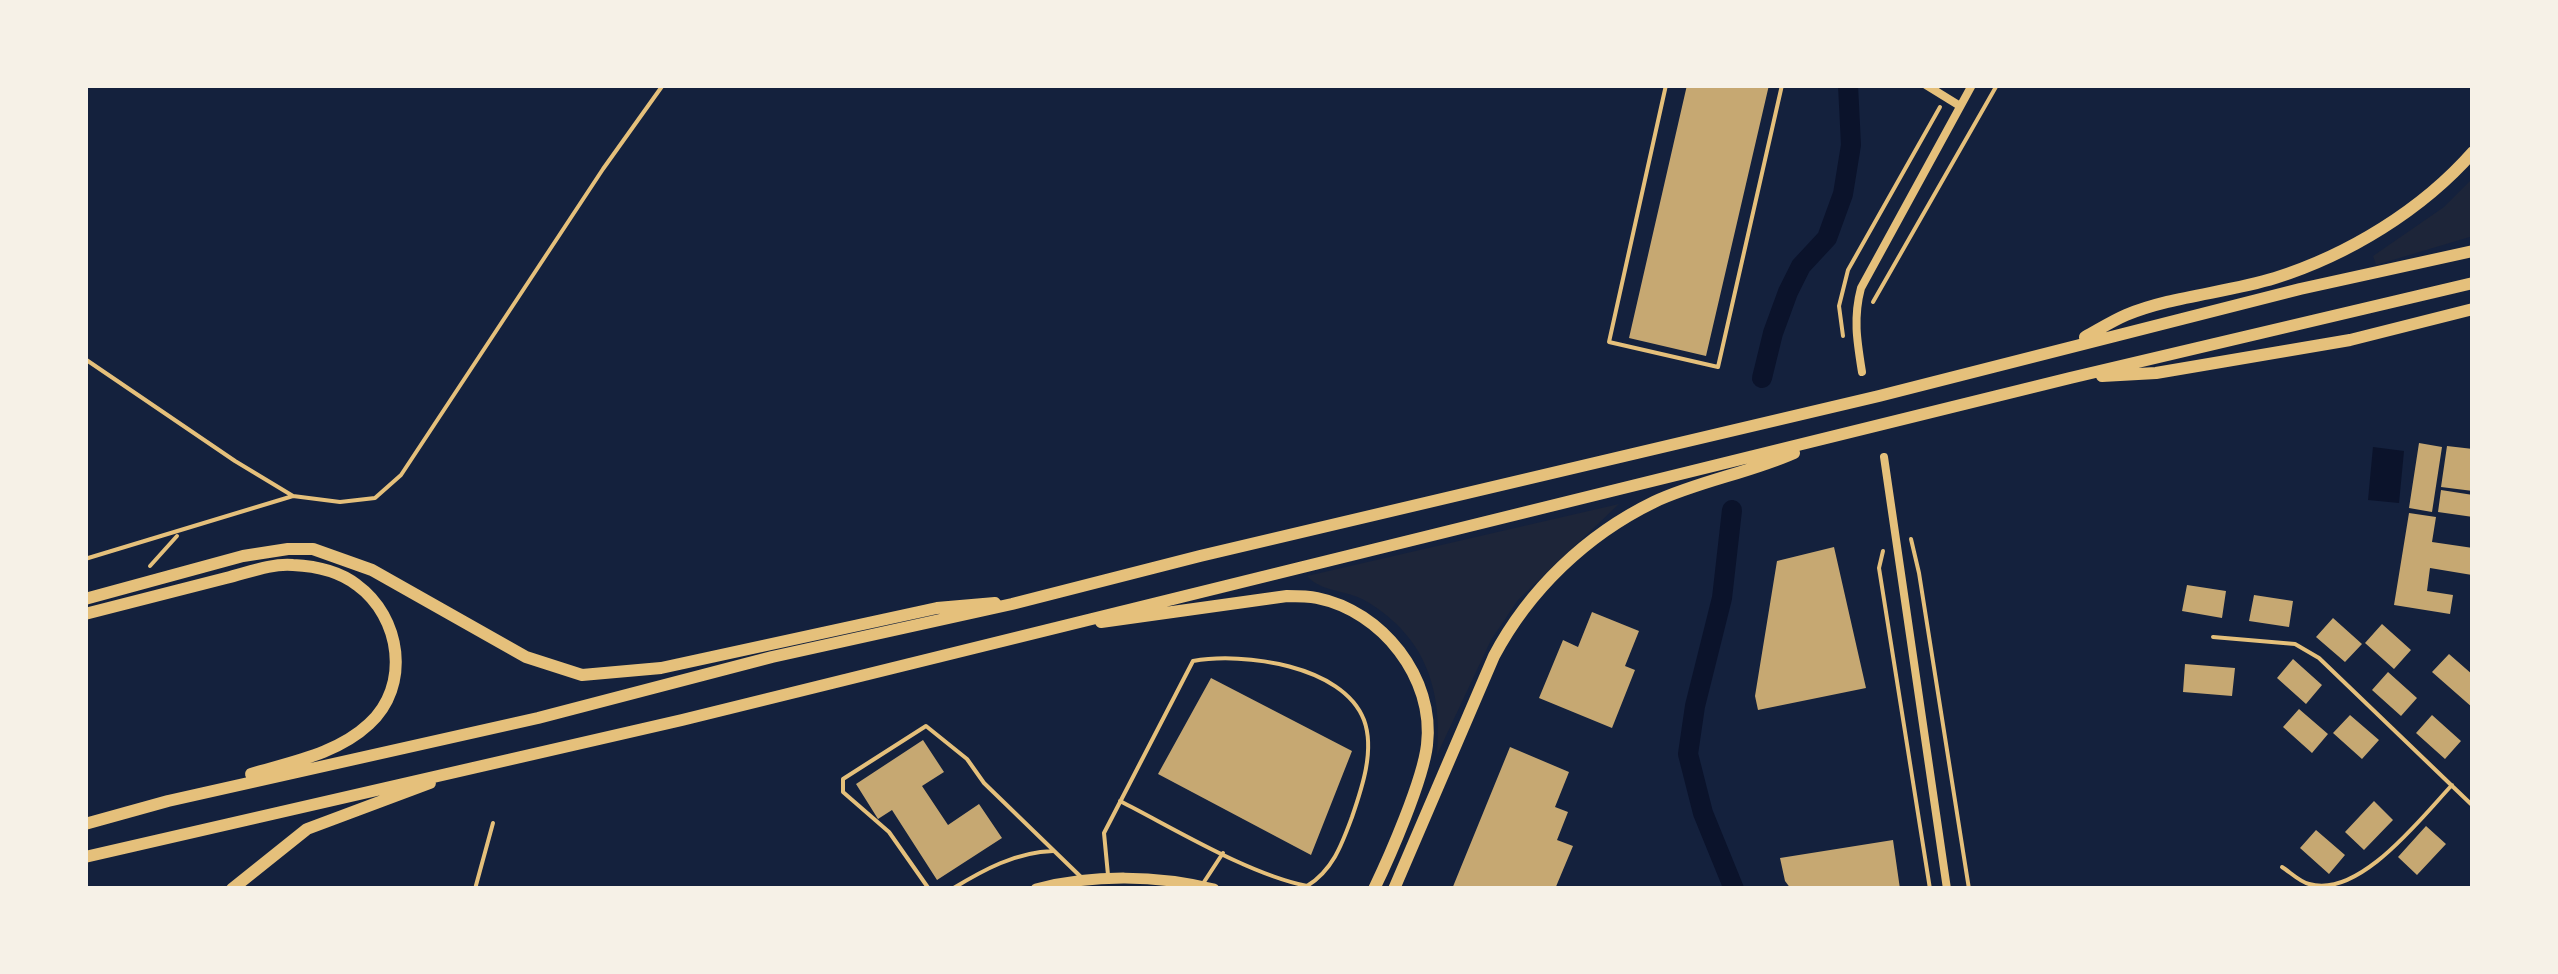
<!DOCTYPE html>
<style>
body{margin:0}
#map{position:relative;width:2558px;height:974px;overflow:hidden;background:#14213d;font-family:"Asap Condensed",sans-serif}
canvas{display:block}
.frame{position:absolute;inset:0;border:88px solid #f6f1e7;pointer-events:none}
</style>
<div id="map">
<canvas width="2558" height="974"></canvas>
<div class="frame"></div>
</div>
<script>
const ctx = document.querySelector('canvas').getContext('2d');
ctx.lineJoin = 'round';
function fill(path, color) {
  ctx.fillStyle = color;
  ctx.fill(path, 'evenodd');
}
function trace(path, color, width, dash) {
  ctx.strokeStyle = color;
  ctx.lineWidth = width;
  ctx.lineCap = dash ? 'butt' : 'round';
  ctx.setLineDash(dash || []);
  ctx.stroke(path);
}
fill(new Path2D(`
 M2473,178V236L2376,265L2373,256L2444,207Z
 M1619,504L1518,600L1491,640L1437,755C1443,689 1425,635 1364,600C1346,590 1321,592 1307,576Z`), '#1d2539');
fill(new Path2D(`
 M2373,447L2404,451L2399,503L2368,500Z`), '#0b132b');
trace(new Path2D(`
 M1762,378L1773,333L1788,292L1801,266L1827,238L1843,194L1851,145L1848,85
 M1732,510L1722,598L1695,706L1688,754L1703,813L1734,889`), '#0b132b', 20);
fill(new Path2D(`
 M1687,85H1769L1706,356L1629,338Z
 M2419,443L2442,447L2432,512L2409,508Z
 M2447,446L2473,449V491L2441,487Z
 M2441,490L2473,495V517L2438,512Z
 M2409,513L2436,517L2432,542L2473,548L2472,575L2430,568L2427,591L2453,595L2450,614L2394,605Z
 M1834,547L1866,688L1758,710L1755,696L1777,561Z
 M2187,585L2226,591L2222,618L2182,611Z
 M2254,595L2293,601L2289,627L2249,621Z
 M1592,612L1639,631L1625,666L1635,670L1612,728L1539,698L1563,640L1578,647Z
 M2333,618L2362,644L2345,662L2316,637Z
 M2382,624L2411,650L2394,669L2365,643Z
 M2449,654L2473,675V708L2432,672Z
 M2293,659L2322,685L2306,704L2277,678Z
 M2185,664L2235,668L2232,696L2183,692Z
 M2388,672L2417,698L2401,716L2372,690Z
 M1211,678L1352,751L1311,855L1158,774Z
 M2299,709L2328,734L2312,753L2283,727Z
 M2350,715L2379,740L2362,759L2333,733Z
 M2432,715L2461,741L2445,759L2416,733Z
 M923,740L944,772L922,786L948,825L979,804L1002,838L937,880L892,810L878,819L856,784Z
 M1510,747L1569,772L1555,807L1568,812L1557,840L1573,846L1555,889H1452Z
 M2374,801L2393,820L2364,850L2345,832Z
 M2426,826L2446,844L2417,875L2398,857Z
 M2316,830L2345,855L2329,874L2300,848Z
 M1893,840L1900,889H1791L1785,881L1780,858Z`), '#c6a872');
trace(new Path2D(`
 M1873,302L1997,85
 M1843,336L1839,306L1848,270L1940,107
 M85,359L235,461L293,496L340,502L375,498L401,475L603,169L663,85
 M1911,539L1919,573L1969,889
 M1883,551L1879,568L1930,889
 M85,559L293,496
 M150,566L177,536`), '#e5c07b', 4);
trace(new Path2D(`
 M1666,85L1609,342L1718,367L1782,85
 M2213,637L2295,644L2319,658L2473,806
 M2282,867C2290,872 2300,882 2309,884C2359,899 2421,818 2452,785
 M1108,875L1104,833L1193,661C1243,652 1343,665 1364,720C1375,750 1362,788 1352,817C1342,844 1333,870 1307,886C1248,874 1175,829 1120,801
 M1204,882L1223,853
 M475,889L493,823
 M929,889L889,832L843,792V779L926,726L967,759L984,783L1081,877
 M952,889C983,870 1016,852 1053,851`), '#e5c07b', 4);
trace(new Path2D(`
 M1926,85L1960,106
 M1862,372C1857,341 1853,318 1861,288L1972,85
 M1884,457L1947,889`), '#e5c07b', 8);
trace(new Path2D(`
 M1036,889C1093,874 1157,875 1214,889`), '#e5c07b', 11);
trace(new Path2D(`
 M2085,337C2098,330 2112,321 2126,315C2172,296 2226,293 2275,278C2348,255 2422,210 2473,152
 M2102,376L2156,373L2350,340L2473,309
 M85,599L243,556L288,549H313L372,570L526,657L582,675L661,668L937,608L995,603
 M85,614C132,602 179,590 226,578C247,573 271,563 293,565C315,566 339,571 357,585C401,617 411,686 369,724C337,754 291,762 251,774
 M1101,622L1287,596C1297,596 1308,596 1317,598C1382,611 1435,678 1427,745C1423,780 1390,856 1374,889
 M85,824L168,801L538,718L772,657L1012,604L1200,556L1879,396L2300,289L2473,251
 M85,857L682,720L2070,378L2473,283
 M232,889L307,829L430,783
 M1394,889L1494,656C1529,590 1586,535 1654,502C1699,481 1749,473 1794,453`), '#e5c07b', 12);
</script>
